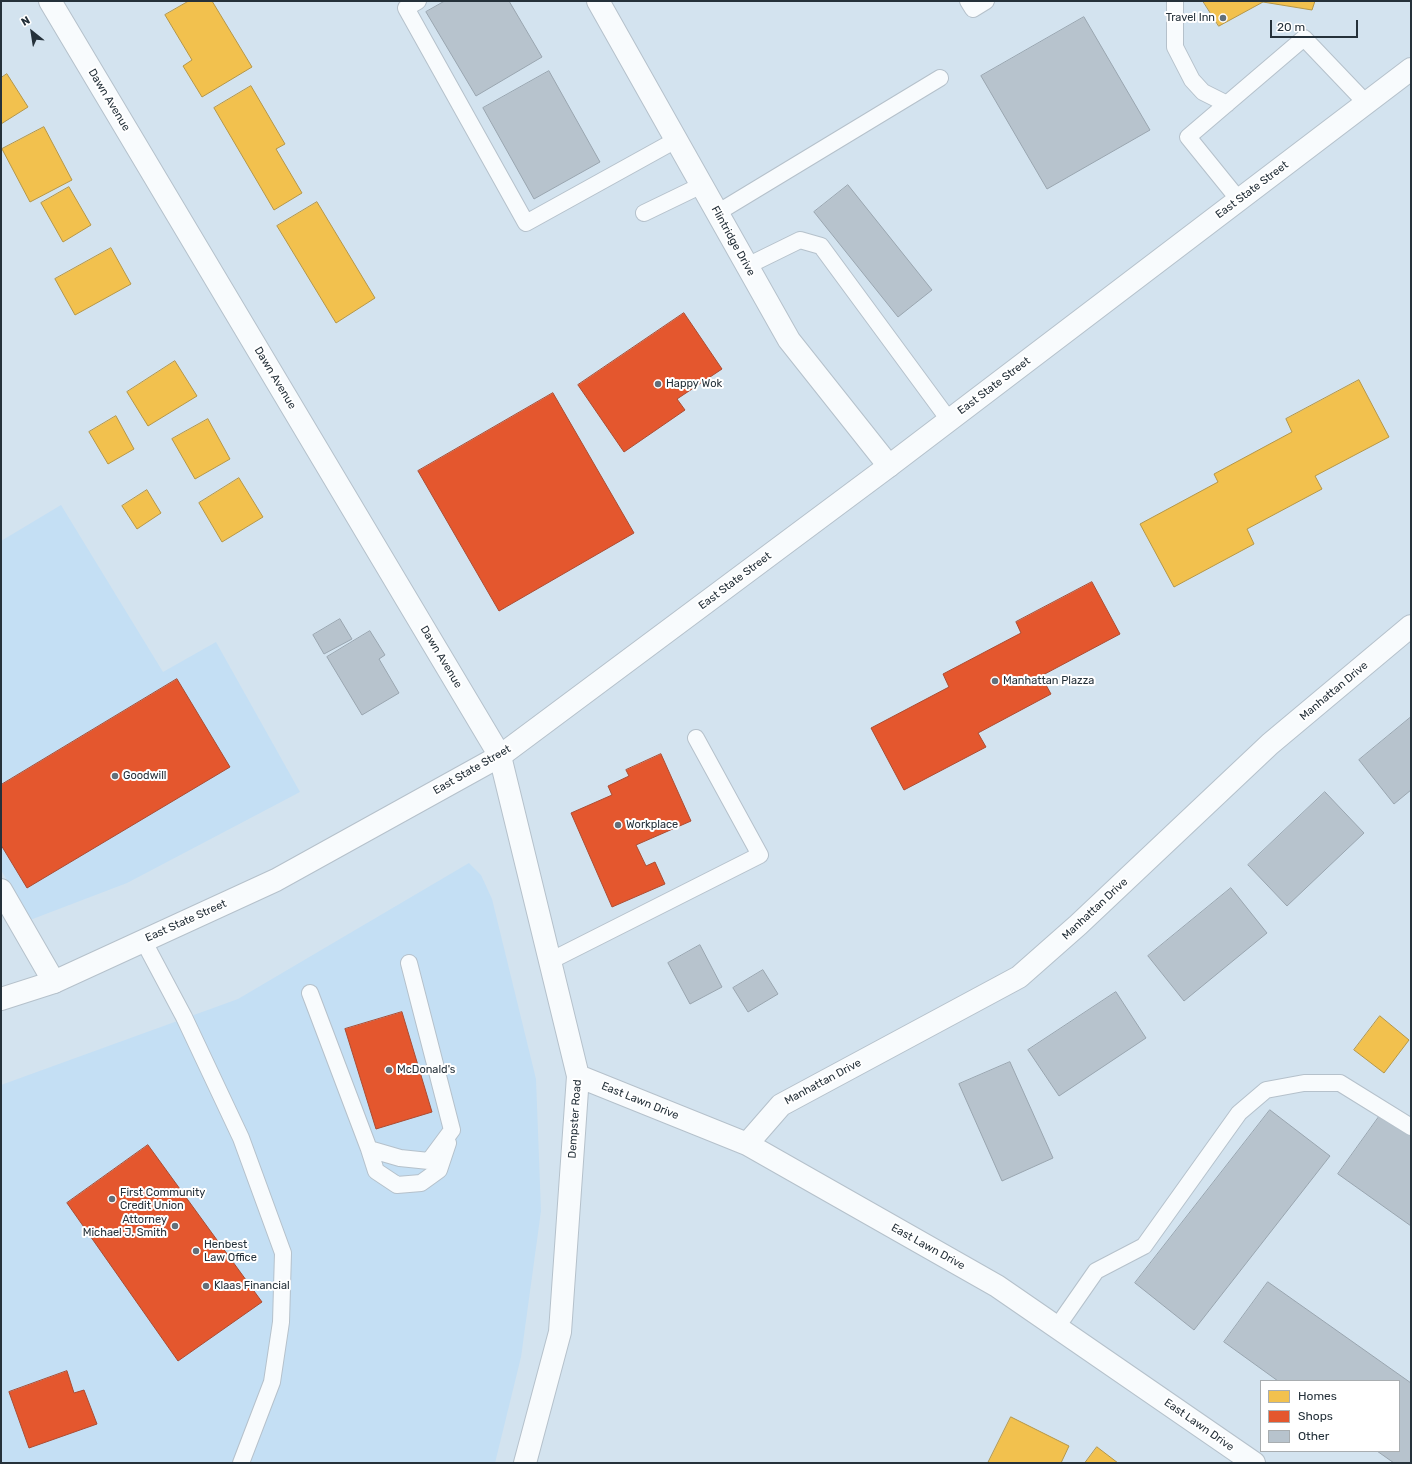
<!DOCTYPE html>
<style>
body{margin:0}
#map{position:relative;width:1412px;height:1464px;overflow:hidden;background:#d3e3ef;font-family:Rubik,sans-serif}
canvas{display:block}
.frame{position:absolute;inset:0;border:2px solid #25313a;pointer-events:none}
.legend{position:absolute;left:1260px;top:1380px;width:140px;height:72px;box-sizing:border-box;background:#fff;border:1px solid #a8adb0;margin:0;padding:5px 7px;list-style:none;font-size:12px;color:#25313a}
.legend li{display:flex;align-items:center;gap:8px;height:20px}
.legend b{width:20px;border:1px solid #a8adb0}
.north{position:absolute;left:12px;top:12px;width:40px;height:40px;-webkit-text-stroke:3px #fff;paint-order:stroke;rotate:330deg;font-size:11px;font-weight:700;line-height:16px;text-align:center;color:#25313a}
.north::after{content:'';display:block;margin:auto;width:14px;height:18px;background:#25313a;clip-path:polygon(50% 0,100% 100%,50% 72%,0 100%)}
.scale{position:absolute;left:1270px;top:20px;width:88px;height:18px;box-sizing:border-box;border:2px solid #25313a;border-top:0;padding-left:5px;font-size:12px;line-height:14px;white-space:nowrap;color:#25313a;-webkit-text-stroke:3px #fff;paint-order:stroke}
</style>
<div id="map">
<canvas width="1412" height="1464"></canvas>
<div class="frame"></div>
<ul class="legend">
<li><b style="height:11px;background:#f2c14e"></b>Homes</li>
<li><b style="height:11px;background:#e4572e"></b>Shops</li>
<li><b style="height:11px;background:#b7c3cd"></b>Other</li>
</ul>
<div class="north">N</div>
<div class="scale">20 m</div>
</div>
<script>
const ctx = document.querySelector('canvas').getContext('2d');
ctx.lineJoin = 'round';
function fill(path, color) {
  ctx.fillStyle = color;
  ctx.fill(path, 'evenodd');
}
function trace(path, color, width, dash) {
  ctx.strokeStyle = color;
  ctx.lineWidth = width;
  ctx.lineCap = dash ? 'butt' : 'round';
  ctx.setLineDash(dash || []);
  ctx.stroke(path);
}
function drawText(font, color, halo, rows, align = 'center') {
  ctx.font = font + ' Rubik,sans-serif';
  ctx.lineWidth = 4;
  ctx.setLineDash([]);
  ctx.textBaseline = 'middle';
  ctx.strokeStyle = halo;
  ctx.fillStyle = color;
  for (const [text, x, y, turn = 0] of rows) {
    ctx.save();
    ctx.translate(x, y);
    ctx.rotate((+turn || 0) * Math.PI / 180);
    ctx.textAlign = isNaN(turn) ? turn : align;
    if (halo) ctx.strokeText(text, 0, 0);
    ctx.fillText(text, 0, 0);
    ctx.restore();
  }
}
fill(new Path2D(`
 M61,505L163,672L216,642L300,792L127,883L30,920L1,870V541Z
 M469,863L481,875L492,899L536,1079L541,1211L521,1357L495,1463H1V1085L238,999Z`), '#c4dff4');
const homes = new Path2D(`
 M189,1H212L252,67L202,97L183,66L192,60L165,15Z
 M1203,1H1315L1312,10L1263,2L1219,26Z
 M7,74L28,107L1,124V78Z
 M251,86L285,144L276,149L302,193L274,210L214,108Z
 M44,127L72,180L30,202L2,149Z
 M69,187L91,225L63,242L41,203Z
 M317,202L375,298L336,323L277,226Z
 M111,248L131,284L75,315L55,279Z
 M175,361L197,396L148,426L127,392Z
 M1359,380L1389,437L1315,476L1322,489L1247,529L1254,544L1174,587L1140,524L1218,482L1214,474L1292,432L1286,419Z
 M116,416L134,449L108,464L89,432Z
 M208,419L230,459L195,479L172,439Z
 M239,478L263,517L222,542L199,503Z
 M147,490L161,513L137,529L122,506Z
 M1380,1016L1409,1040L1384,1073L1354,1050Z
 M1011,1417L1069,1446L1061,1463H988Z
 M1097,1447L1118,1463H1085Z`);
fill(homes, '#f2c14e');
trace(homes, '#b49648', 1);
const shops = new Path2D(`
 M684,313L722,369L677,399L685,410L624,452L578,385Z
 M553,393L634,533L499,611L418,471Z
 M1092,582L1120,634L1041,676L1051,694L978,733L986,747L904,790L871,728L949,687L943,674L1021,633L1016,622Z
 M177,679L230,767L27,888L1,845V785Z
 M661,754L691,821L636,845L646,866L655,862L665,884L612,907L571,813L612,795L608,786L629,776L626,770Z
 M402,1012L432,1112L376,1129L345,1029Z
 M148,1145L262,1302L178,1361L67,1203Z
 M67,1371L74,1393L84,1390L97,1424L29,1448L9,1392Z`);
fill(shops, '#e4572e');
trace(shops, '#ab4c32', 1);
const building = new Path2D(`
 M445,1H509L542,57L476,96L426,12Z
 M1084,17L1150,130L1047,189L981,76Z
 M549,71L600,162L534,199L483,108Z
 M848,185L932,290L898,317L814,212Z
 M340,619L352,639L324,654L313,635Z
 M370,631L385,655L379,659L399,693L362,715L327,657Z
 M1411,717V790L1394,804L1359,760Z
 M1325,792L1364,833L1287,906L1248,865Z
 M1231,888L1267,933L1184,1001L1148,956Z
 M700,945L722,987L690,1004L668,963Z
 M763,970L778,994L748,1012L733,988Z
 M1116,992L1146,1038L1059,1096L1028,1050Z
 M1010,1062L1053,1158L1002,1181L959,1084Z
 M1270,1110L1330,1156L1194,1330L1135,1283Z
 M1381,1114L1411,1135V1226L1338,1174Z
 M1268,1282L1411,1383V1461L1409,1463H1394L1377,1451H1399V1381H1278L1224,1342Z`);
fill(building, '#b7c3cd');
trace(building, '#99a5af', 1);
const service = new Path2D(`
 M418,1L406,8L526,223L676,140
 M968,1L973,9L986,1
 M1175,1V47L1192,80L1203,92L1227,104
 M1239,200L1188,137L1304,38L1366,103
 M644,213L702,185
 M717,213L940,78
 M747,266L800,240L821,246L949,420
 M143,940L184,1017L241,1138L283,1253L281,1322L272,1382L241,1463
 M550,961L760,855L696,738
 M310,993L369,1149L400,1158L429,1161L452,1130L409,963
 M369,1149L376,1171L397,1185L421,1183L439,1170L448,1143
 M1057,1327L1096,1271L1144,1246L1239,1113L1266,1090L1304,1083H1340L1411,1127`);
const minor = new Path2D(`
 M50,1L500,756L578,1076L560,1332L525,1463
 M598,1L789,340L889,466
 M1,890L54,982
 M578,1076L747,1144L997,1286L1254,1463
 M747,1144L781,1105L1019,977L1078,925L1270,744L1411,626`);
const primary = new Path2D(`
 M1,999L54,982L276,880L500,756L889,466L1411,69`);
trace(service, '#b5c1cb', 18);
trace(minor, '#b5c1cb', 24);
trace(primary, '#b5c1cb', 24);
trace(service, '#f8fbfd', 16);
trace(minor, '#f8fbfd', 22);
trace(primary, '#f8fbfd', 22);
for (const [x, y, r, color] of [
 [1223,18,4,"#626f79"],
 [658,384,4,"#626f79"],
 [995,681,4,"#626f79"],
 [115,776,4,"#626f79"],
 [618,825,4,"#626f79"],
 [389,1070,4,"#626f79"],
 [112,1199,4,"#626f79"],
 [175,1226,4,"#626f79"],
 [196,1251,4,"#626f79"],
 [206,1286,4,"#626f79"]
]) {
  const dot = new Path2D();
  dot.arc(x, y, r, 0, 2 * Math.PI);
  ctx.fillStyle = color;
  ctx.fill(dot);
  trace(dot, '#fff', 1.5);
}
drawText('11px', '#25313a', '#fff', [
 ["Travel Inn",1215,18,"right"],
 ["Happy Wok",666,384],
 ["Manhattan Plazza",1003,681],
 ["Goodwill",123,776],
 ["Workplace",626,825],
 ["McDonald's",397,1070],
 ["First Community",120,1193],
 ["Credit Union",120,1206],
 ["Attorney",167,1220,"right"],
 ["Michael J. Smith",167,1233,"right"],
 ["Henbest",204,1245],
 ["Law Office",204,1258],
 ["Klaas Financial",214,1286]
], 'left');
drawText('11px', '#25313a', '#fff', [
 ["Dawn Avenue",109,100,59],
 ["East State Street",1252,190,-37],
 ["Flintridge Drive",733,241,61],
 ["Dawn Avenue",275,378,59],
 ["East State Street",994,386,-37],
 ["East State Street",735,581,-37],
 ["Dawn Avenue",441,657,59],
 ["Manhattan Drive",1334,691,-40],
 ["East State Street",472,770,-30],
 ["Manhattan Drive",1095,909,-43],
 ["East State Street",186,921,-24],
 ["Manhattan Drive",823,1082,-28],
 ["East Lawn Drive",640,1101,22],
 ["Dempster Road",575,1119,-86],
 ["East Lawn Drive",928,1247,29],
 ["East Lawn Drive",1199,1425,35]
]);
</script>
